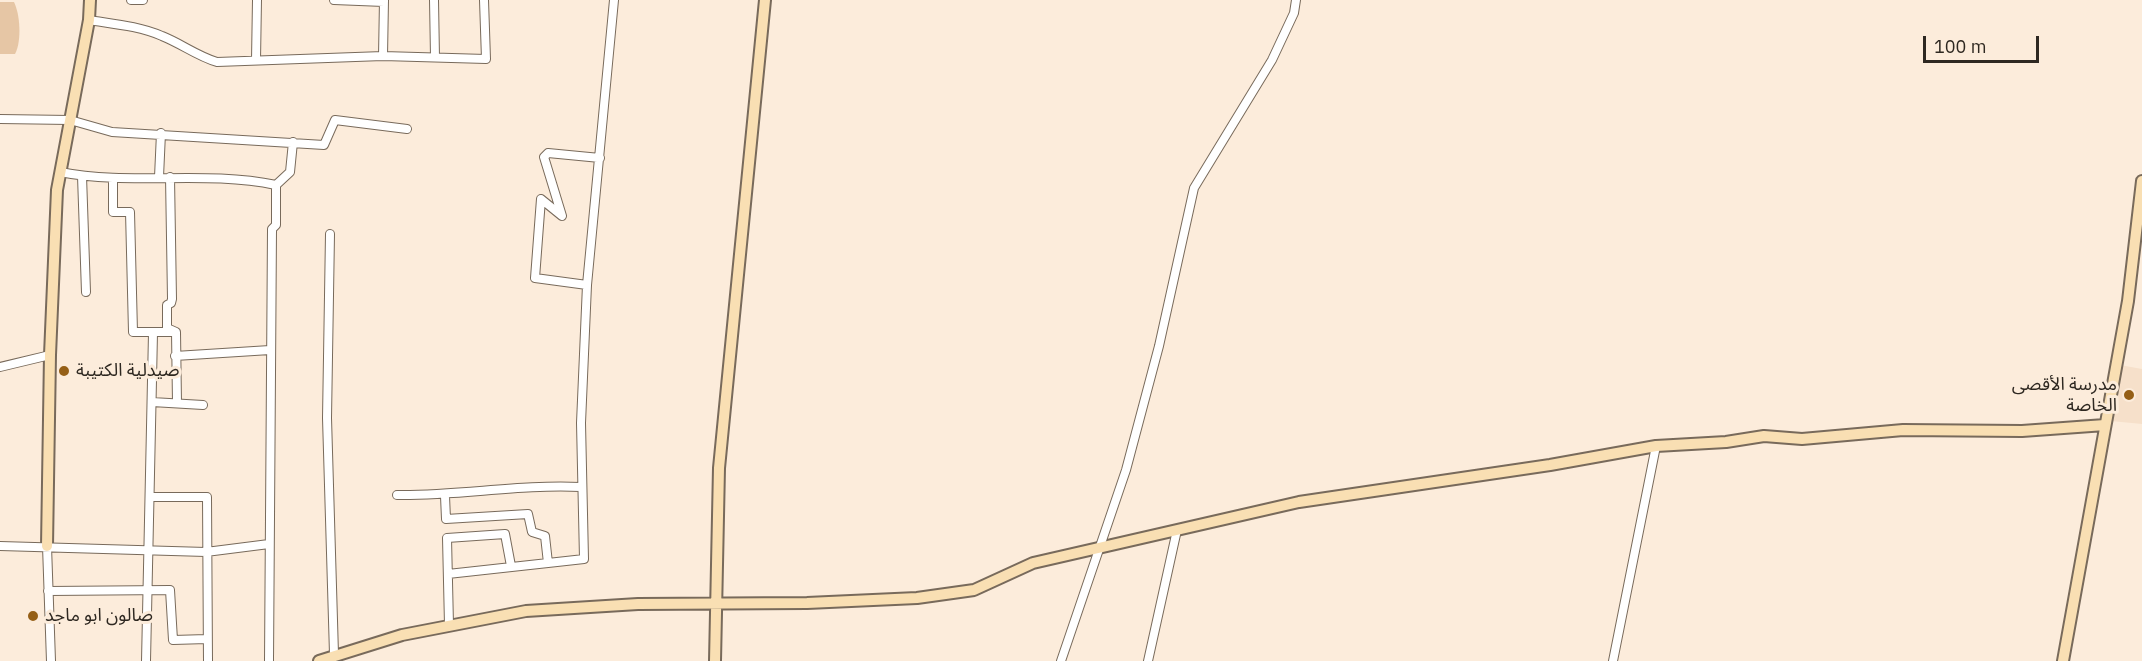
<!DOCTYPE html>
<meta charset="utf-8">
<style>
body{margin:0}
#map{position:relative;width:2142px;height:661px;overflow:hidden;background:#fcecdb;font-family:"IBM Plex Sans",sans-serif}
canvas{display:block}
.scale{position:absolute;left:1923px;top:36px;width:116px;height:27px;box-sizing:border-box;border:3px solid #2e2821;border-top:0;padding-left:8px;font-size:18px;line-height:21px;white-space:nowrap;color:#2e2821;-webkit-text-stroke:4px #fcecdb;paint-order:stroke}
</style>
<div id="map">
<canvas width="2142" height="661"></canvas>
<div class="scale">100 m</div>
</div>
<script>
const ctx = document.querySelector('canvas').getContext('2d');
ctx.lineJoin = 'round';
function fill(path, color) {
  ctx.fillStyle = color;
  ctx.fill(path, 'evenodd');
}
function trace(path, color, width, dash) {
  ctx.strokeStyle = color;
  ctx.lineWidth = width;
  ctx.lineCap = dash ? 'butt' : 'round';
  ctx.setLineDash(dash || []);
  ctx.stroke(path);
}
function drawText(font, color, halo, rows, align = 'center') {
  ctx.font = font + ' "IBM Plex Sans","Noto Sans Arabic",sans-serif';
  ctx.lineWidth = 6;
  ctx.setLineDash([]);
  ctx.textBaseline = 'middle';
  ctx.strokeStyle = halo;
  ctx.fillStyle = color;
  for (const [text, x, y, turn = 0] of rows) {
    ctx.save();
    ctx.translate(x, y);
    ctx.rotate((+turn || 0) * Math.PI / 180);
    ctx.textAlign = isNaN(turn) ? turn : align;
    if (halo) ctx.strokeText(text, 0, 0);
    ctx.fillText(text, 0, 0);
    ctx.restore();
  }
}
fill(new Path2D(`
 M2120,365L2142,369V424L2111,421Z`), '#f6e0ca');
fill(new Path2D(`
 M0,2H14C20,14 22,41 15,54H0Z`), '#e6c6a5');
const street = new Path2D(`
 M131,0H143
 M334,0L384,2
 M434,0L435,57
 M89,20C114,24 139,26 162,36C182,44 197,56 217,62L383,56L486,59L484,0
 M383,56L384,0
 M256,60L257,0
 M0,119L70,120L112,132L324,145L335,120L407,129
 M60,172C131,186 204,170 276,185L290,172L293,142
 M82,176L86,292
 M159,177L161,133
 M170,177L172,299L171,303L167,305V328L176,332L177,403
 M113,179V212H130L133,332H175
 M330,234L327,418L334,654
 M587,285L535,278L541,199L562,216L544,157L548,153L600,158
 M175,356L270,350
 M0,367L50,355
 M152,402L203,405
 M397,495C459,496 520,484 581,487
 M445,496L446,519L528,514L532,532L545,536L548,563L584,559L581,423L587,285L614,0
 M150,497H207L208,661
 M0,546L206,552L269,544
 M47,546L51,661
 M448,574L548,563
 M48,591L170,590L173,640L207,639
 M449,625L447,538L505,534L511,566
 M146,661L153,333
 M269,661L272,229L276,225V185
 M1061,661L1126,470L1159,346L1194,188L1272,60L1294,13L1296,0
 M1148,661L1177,530
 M1613,661L1656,446`);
const secondary = new Path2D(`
 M47,546L50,355L57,190L89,20L90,0
 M319,661L402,635L526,611L638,604L807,603L917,598L974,590L1033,563L1299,502L1550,465L1656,446L1726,442L1764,436L1802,439L1903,430L2022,431L2105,425
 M715,661L719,468L765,0
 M2063,661L2128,301L2142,181`);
trace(street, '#786a5b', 10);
trace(secondary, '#786a5b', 14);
trace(street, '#fff', 8);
trace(secondary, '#f9dfb3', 10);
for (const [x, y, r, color] of [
 [64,371,6,"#955f16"],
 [2129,395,6,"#955f16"],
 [33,616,6,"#955f16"]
]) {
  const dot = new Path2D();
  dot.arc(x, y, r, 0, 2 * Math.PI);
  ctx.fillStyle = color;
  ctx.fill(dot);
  trace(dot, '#fcecdb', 2);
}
drawText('18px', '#2e2821', '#fcecdb', [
 ["صيدلية الكتيبة",76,371],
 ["مدرسة الأقصى",2117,385,"right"],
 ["الخاصة",2117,406,"right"],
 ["صالون ابو ماجد",45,616]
], 'left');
</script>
